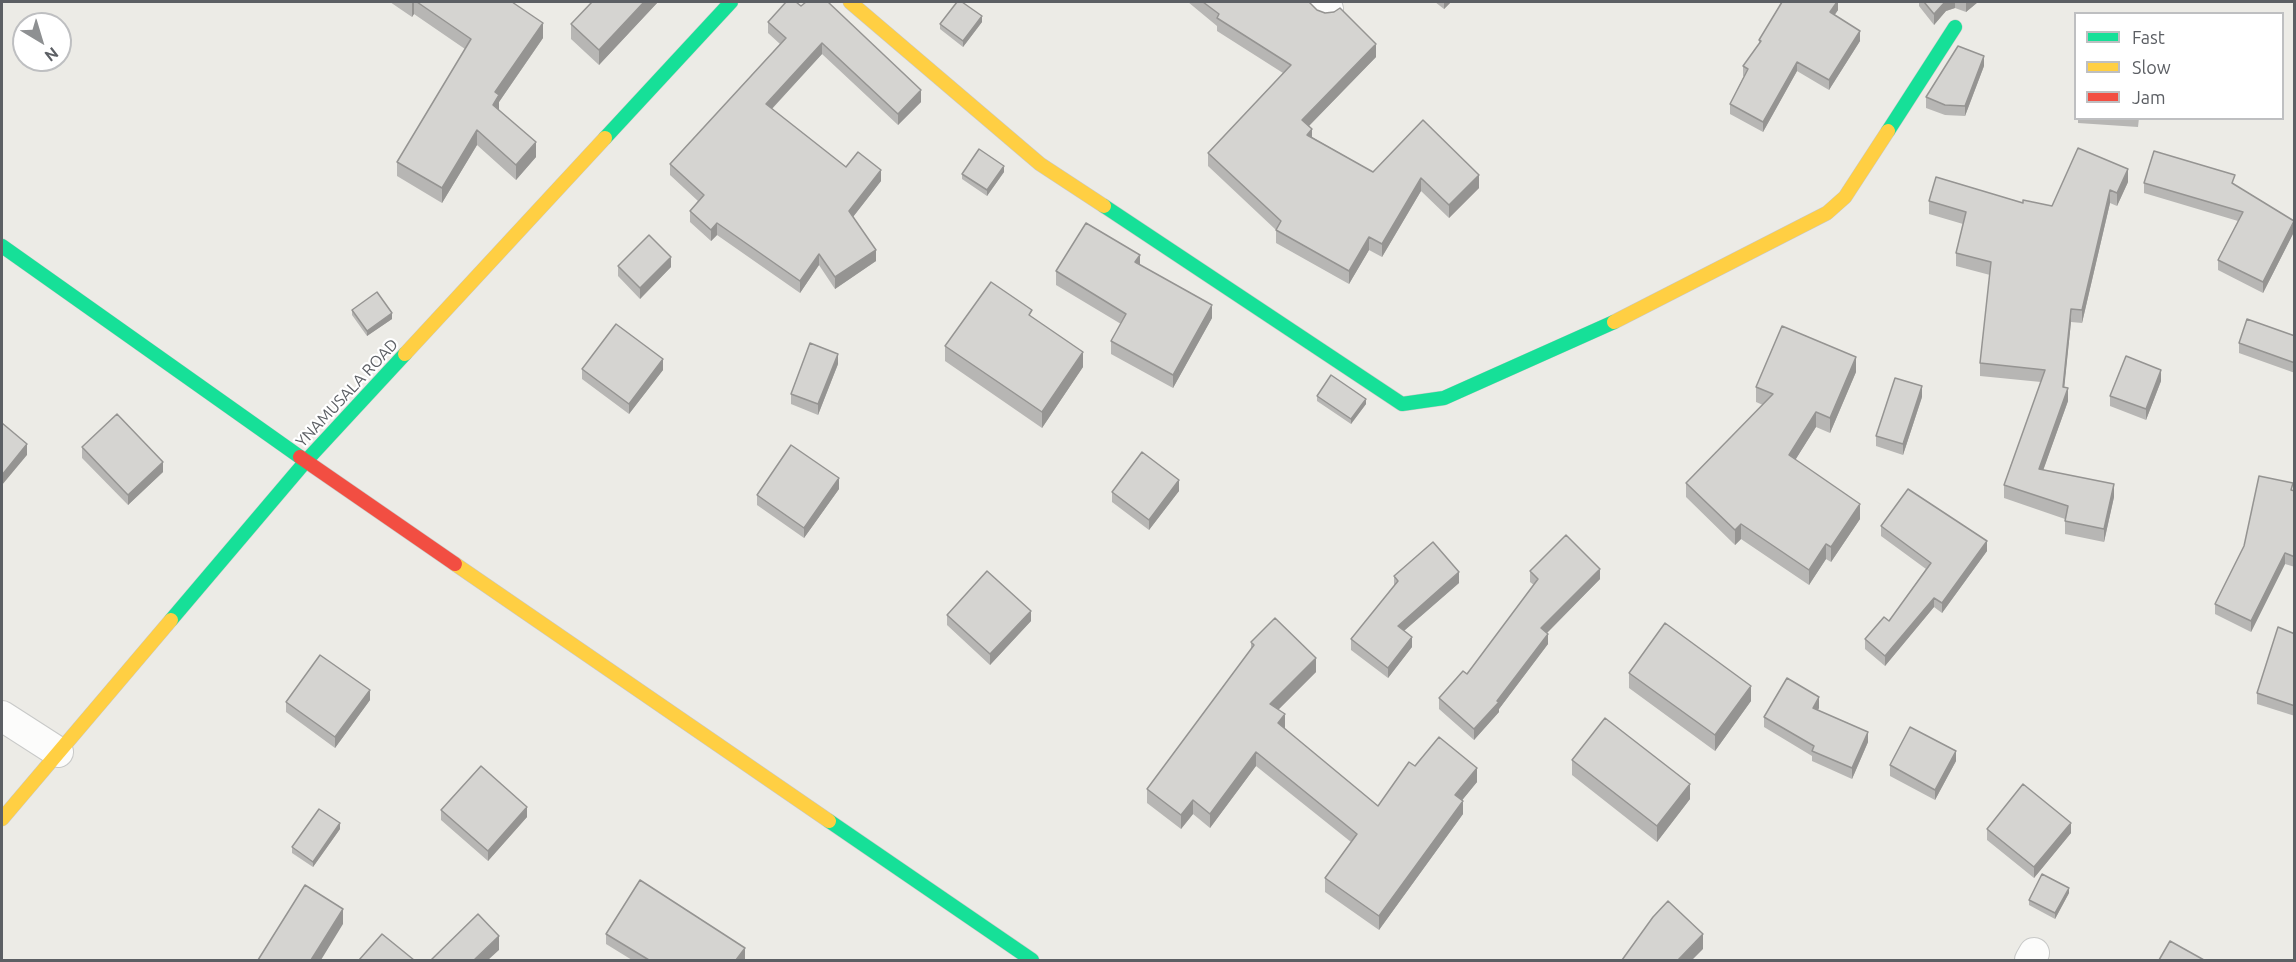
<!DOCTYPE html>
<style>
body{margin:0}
#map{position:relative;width:2296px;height:962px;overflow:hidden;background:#ecebe6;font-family:Ubuntu,sans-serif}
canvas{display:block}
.frame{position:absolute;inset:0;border:3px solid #5c5f64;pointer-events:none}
.legend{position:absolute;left:2074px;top:12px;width:210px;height:108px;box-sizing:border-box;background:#fff;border:2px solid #bebfc1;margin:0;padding:8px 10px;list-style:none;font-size:18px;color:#5c5f64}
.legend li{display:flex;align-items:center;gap:12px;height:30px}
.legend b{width:30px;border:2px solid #bebfc1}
.north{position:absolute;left:12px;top:12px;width:60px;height:60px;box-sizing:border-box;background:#fff;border:2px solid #bebfc1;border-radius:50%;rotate:142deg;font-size:16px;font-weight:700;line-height:24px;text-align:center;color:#5c5f64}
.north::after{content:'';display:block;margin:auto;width:21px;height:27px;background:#8e9092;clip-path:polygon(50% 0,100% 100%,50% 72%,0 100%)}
</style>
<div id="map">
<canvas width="2296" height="962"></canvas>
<div class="frame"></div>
<ul class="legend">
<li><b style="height:8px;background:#16e098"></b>Fast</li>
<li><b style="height:8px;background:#ffcf43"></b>Slow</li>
<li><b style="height:8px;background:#f24e42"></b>Jam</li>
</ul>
<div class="north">N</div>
</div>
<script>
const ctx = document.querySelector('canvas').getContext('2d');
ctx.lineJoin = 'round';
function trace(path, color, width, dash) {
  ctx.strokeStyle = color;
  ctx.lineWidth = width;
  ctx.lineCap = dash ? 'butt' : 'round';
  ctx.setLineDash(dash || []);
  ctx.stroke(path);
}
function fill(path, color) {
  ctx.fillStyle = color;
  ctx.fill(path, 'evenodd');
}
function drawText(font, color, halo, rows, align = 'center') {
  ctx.font = font + ' Ubuntu,sans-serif';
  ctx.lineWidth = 4.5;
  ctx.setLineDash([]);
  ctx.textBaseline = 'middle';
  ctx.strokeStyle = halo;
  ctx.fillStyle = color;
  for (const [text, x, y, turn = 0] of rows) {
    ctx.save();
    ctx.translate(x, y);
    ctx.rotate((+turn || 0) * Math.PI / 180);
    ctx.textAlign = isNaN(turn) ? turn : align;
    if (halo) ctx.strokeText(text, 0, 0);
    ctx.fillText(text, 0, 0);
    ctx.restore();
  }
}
const street = new Path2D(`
 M1319,2L1328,9
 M2,716L58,752
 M2030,960L2034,953`);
const fast = new Path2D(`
 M1888,131L1955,27
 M605,138L731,2
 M1104,206L1402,404L1444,398L1614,322
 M2,246L300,457
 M171,620L306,461L405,354
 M829,821L1032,960`);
const slow = new Path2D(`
 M850,2L1040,164L1104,206
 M1614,322L1827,213L1845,197L1888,131
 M405,354L605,138
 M455,564L829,821
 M2,819L171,620`);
const jam = new Path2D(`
 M300,457L455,564`);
trace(street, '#c8c9c8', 32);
trace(fast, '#c7c8c6', 15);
trace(slow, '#c7c8c6', 15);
trace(jam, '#c7c8c6', 15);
trace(street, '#fcfcfb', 30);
trace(fast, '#16e098', 14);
trace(slow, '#ffcf43', 14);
trace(jam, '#f24e42', 14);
fill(new Path2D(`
 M390,2H512L543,38L499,102V110L536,157L516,180L477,145L442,203L397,176V162L465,49L414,14L412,17Z
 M592,2H658L599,65L571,39V24Z
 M1188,2H1309L1317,10L1376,57L1309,126L1312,137L1373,172L1423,120L1479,188L1449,218L1421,191L1382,257L1369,250L1349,284L1276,243V230L1208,166V153L1283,73L1217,31V26Z
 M1435,2H1451L1444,9Z
 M1838,2V10L1834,15L1860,41L1829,90L1797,71L1763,132L1730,114V104L1744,76H1743V66L1759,44V40Z
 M1919,2H1978L1966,12L1955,8L1946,11L1934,25L1919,6Z
 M801,6L921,102L898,125L822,54L772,109L846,167L881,181L853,217L876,261L835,289L819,265L800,293L717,235L711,241L690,222V211L698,201L670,175V164L780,44L768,33V22Z
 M982,22L963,47L940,29V24Z
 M1984,66L1965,116L1945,115L1926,108V97Z
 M2078,118H2139L2138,127L2078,123Z
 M1004,172L987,196L962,179V174Z
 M2128,182L2117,206L2110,203L2082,323L2071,322L2064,387L2068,401L2043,470L2114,497L2104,542L2065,534V519L2004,498V485L2041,382L1980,376V363L1990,275L1956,266V253L1963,224L1929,214V201L2023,203L2052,206Z
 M2144,183L2235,185L2294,232L2263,293L2218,270V260L2238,221L2144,193Z
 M1140,265L1212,318L1173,388L1111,354V341L1121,324L1056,285V271Z
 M618,266L671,267L640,299L618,276Z
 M352,310L392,319L367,336L352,315Z
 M1032,317L1083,367L1042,428L945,361V346Z
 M2295,336V373L2239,353V343Z
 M838,364L818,415L791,404V394Z
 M582,369L663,370L629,414L582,379Z
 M1856,372L1830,433L1816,427L1795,460L1860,519L1831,562L1826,559L1809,585L1741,539L1735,545L1686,497V483L1763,405L1756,402V387Z
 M2161,381L2146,420L2110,406V396Z
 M1317,396L1366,404L1351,424L1317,401Z
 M1922,397L1903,455L1876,446V436Z
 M82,447L163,472L128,505L82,458Z
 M839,489L804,538L757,505V495Z
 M2293,490L2295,491V567L2285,564L2251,632L2215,614V604Z
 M1179,491L1149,530L1112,502V492Z
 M1881,526L1987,551L1942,613L1934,607L1885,666L1865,649V639L1889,621L1926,569L1881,536Z
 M1530,571L1600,579L1547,633L1548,644L1499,709V712L1474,740L1439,709V698L1467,674L1534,585L1530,582Z
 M1394,576L1459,583L1404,631L1412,647L1388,678L1351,650V639L1394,586Z
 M947,615L1031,621L990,665L947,625Z
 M2295,634V716L2257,704V693Z
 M1251,642L1316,672L1278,710L1284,729L1378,806L1415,766L1477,782L1462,800L1463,814L1379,930L1325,892V878L1351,842L1256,766L1210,828L1193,814L1181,829L1147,803V789L1251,649Z
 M1629,673L1751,701L1715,751L1629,688Z
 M370,700L335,748L286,712V702Z
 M1819,708L1818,710L1868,742L1852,779L1812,761V756L1764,727V717Z
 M1572,760L1690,799L1657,842L1572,775Z
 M1956,761L1935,800L1890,776V765Z
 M441,810L527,817L488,861L441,820Z
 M340,829L313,867L292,853V847Z
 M1987,829L2071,833L2034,878L1987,840Z
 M2069,893L2055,919L2029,905V900Z
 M606,934L745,959L743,960H632L606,944Z`), '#b7b6b4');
fill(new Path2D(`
 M412,2H414V14L412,17Z
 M644,2H658L599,65V50Z
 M1444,2H1451L1444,9Z
 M1837,2H1838V10L1830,22V12Z
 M1945,2H1955V8L1946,11L1934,25V14Z
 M1966,2H1978L1966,12Z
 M982,16V22L963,47V41Z
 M543,23V38L499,102V110L493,105L495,92Z
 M1860,31V41L1829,90V80Z
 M822,43V54L766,115V104Z
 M1376,44V57L1302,133V120Z
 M1984,56V66L1965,116V106Z
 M1797,62V71L1763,132V122Z
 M921,90V102L898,125V114Z
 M1312,129V142L1307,135Z
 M477,130V145L442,203V188Z
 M536,142V157L516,180V165Z
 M1004,166V172L987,196V190Z
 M2128,169V182L2117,206V193Z
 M881,170V181L849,222V211Z
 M1479,175V188L1449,218V205Z
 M1421,178V191L1382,257V244Z
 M2110,190V203L2082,323V310Z
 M2294,221V232L2263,293V282Z
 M717,223V235L711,241V230Z
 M1369,237V250L1349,284V271Z
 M876,250V261L835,289V277Z
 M819,254V265L800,293V281Z
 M1140,255V269L1135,262Z
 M671,257V267L640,299V288Z
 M1212,305V318L1173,388V375Z
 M2071,309V322L2063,400V387Z
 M392,313V319L367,336V331Z
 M1083,352V367L1042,428V412Z
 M838,354V364L818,415V404Z
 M1856,357V372L1830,433V418Z
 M663,359V370L629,414V404Z
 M2161,370V381L2146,420V409Z
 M1922,386V397L1903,455V444Z
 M2068,388V401L2039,482V469Z
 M1366,399V404L1351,424V419Z
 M1816,412V427L1789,470V455Z
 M27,444V455L2,485V475Z
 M163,462V472L128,505V495Z
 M839,478V489L804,538V528Z
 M1179,480V491L1149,530V520Z
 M2114,484V497L2104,542V529Z
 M1860,504V519L1831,562V547Z
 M1741,524V539L1735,545V530Z
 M1987,541V551L1942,613V603Z
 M1826,544V559L1809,585V570Z
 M2285,553V564L2251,632V621Z
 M1600,569V579L1541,639V628Z
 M1459,572V583L1398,636V626Z
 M1934,598V607L1885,666V656Z
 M1031,611V621L990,665V654Z
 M1548,634V644L1499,709V712L1474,740V729L1497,701Z
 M1412,637V647L1388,678V668Z
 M1316,658V672L1270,718V704Z
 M1751,686V701L1715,751V735Z
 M370,690V700L335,748V737Z
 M1819,697V708L1813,719V708Z
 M1285,714V728L1278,737V723Z
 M1868,732V742L1852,779V768Z
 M1956,751V761L1935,800V790Z
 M1256,752V766L1210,828V814Z
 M1477,768V782L1455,809V795Z
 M1690,784V799L1657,842V826Z
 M1193,800V814L1181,829V815Z
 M1463,801V814L1379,930V916Z
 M527,807V817L488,861V851Z
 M340,823V829L313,867V862Z
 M2071,823V833L2034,878V867Z
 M2069,888V893L2055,919V913Z
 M343,909V924L321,960H311Z
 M1703,934V949L1692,960H1678Z
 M499,936V950L488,960H474Z
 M745,948V959L743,960H736Z`), '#959492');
const building = new Path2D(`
 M417,2H512L543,23L495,92L499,95L493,105L536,142L516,165L477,130L442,188L397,162L471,39Z
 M592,2H644L599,50L571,24Z
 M786,2H796L801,6L806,2H828L921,90L898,114L822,43L766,104L846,167L858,152L881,170L849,211L876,250L835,277L819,254L800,281L717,223L711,230L690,211L704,195L670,164L786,38L768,22Z
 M957,2H962L982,16L963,41L940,24Z
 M1203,2H1309L1317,10L1325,13L1334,12L1340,8L1376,44L1302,120L1312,129L1307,135L1373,172L1423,120L1479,175L1449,205L1421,178L1382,244L1369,237L1349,271L1276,230L1281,221L1208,153L1291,65L1217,18L1219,14Z
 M1782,2H1837L1830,12L1860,31L1829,80L1797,62L1763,122L1730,104L1748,69L1743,66L1761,41L1759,40Z
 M1924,2H1945L1934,14Z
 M1958,46L1984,56L1965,106L1945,105L1926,97Z
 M2078,148L2128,169L2117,193L2110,190L2082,310L2071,309L2063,387L2068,388L2039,469L2114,484L2104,529L2065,521L2068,506L2004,485L2045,370L1980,363L1991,262L1956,253L1966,212L1929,201L1936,177L2023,203V200L2052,206Z
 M979,149L1004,166L987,190L962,174Z
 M2154,151L2235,175L2232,183L2294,221L2263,282L2218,260L2243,212L2144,183Z
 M1086,223L1140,255L1135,262L1212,305L1173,375L1111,341L1126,314L1056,271Z
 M649,235L671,257L640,288L618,266Z
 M991,282L1032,310L1029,315L1083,352L1042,412L945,346Z
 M377,292L392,313L367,331L352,310Z
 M2247,319L2295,336V363L2239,343Z
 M616,324L663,359L629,404L582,369Z
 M1782,326L1856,357L1830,418L1816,412L1789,455L1860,504L1831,547L1826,544L1809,570L1741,524L1735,530L1686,483L1773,394L1756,387Z
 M810,343L838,354L818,404L791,394Z
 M2126,356L2161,370L2146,409L2110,396Z
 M1331,375L1366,399L1351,419L1317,396Z
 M1895,378L1922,386L1903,444L1876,436Z
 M117,414L163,462L128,495L82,447Z
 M2,423L27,444L2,475Z
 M791,445L839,478L804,528L757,495Z
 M1142,452L1179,480L1149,520L1112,492Z
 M2259,476L2293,483L2291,490L2295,491V557L2285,553L2251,621L2215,604L2244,546Z
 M1908,489L1987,541L1942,603L1934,598L1885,656L1865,639L1884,617L1889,621L1931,563L1881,526Z
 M1566,535L1600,569L1541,628L1548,634L1497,701L1499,702L1474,729L1439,698L1463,671L1467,674L1538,579L1530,571Z
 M1433,542L1459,572L1398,626L1412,637L1388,668L1351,639L1398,581L1394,576Z
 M987,571L1031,611L990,654L947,615Z
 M1275,618L1316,658L1270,704L1285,714L1278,723L1378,806L1409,762L1415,766L1439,737L1477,768L1455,795L1463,801L1379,916L1325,878L1357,834L1256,752L1210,814L1193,800L1181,815L1147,789L1254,645L1251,642Z
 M1665,623L1751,686L1715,735L1629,673Z
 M2278,627L2295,634V706L2257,693Z
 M320,655L370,690L335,737L286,702Z
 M1787,678L1819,697L1813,708L1868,732L1852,768L1812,751L1814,746L1764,717Z
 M1605,718L1690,784L1657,826L1572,760Z
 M1910,727L1956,751L1935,790L1890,765Z
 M481,766L527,807L488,851L441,810Z
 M2023,784L2071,823L2034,867L1987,829Z
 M319,809L340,823L313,862L292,847Z
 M2042,874L2069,888L2055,913L2029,900Z
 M640,880L745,948L736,960H649L606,934Z
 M305,885L343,909L311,960H258Z
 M1668,901L1703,934L1678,960H1622L1653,917Z
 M478,914L499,936L474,960H431Z
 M382,934L414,960H359Z
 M2170,941L2204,960H2159Z`);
fill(building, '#d5d4d1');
trace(building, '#959492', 1.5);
drawText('16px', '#5c5f64', '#fff', [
 ["YNAMUSALA ROAD",347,393,-47]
]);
</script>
